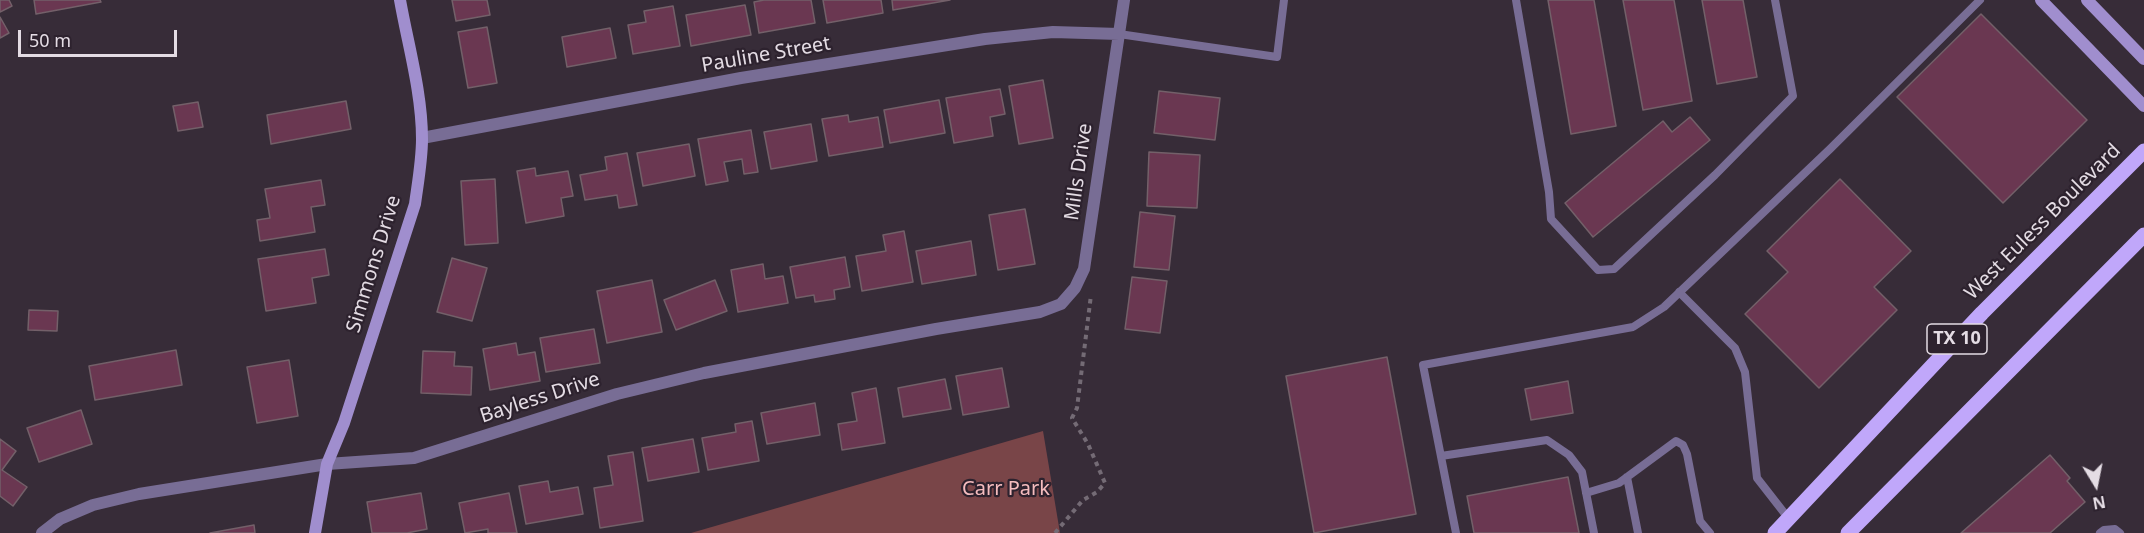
<!DOCTYPE html>
<style>
body{margin:0}
#map{position:relative;width:2144px;height:533px;overflow:hidden;background:#372c38;font-family:"Noto Sans",sans-serif}
canvas{display:block}
.north{position:absolute;left:2066px;top:455px;width:60px;height:60px;-webkit-text-stroke:4px #2d222e;paint-order:stroke;rotate:170deg;font-size:16px;font-weight:700;line-height:24px;text-align:center;color:#e4dce4}
.north::after{content:'';display:block;margin:auto;width:21px;height:27px;background:#e4dce4;clip-path:polygon(50% 0,100% 100%,50% 72%,0 100%)}
.scale{position:absolute;left:18px;top:30px;width:159px;height:27px;box-sizing:border-box;border:3px solid #e4dce4;border-top:0;padding-left:8px;font-size:18px;line-height:21px;white-space:nowrap;color:#e4dce4;-webkit-text-stroke:4px #2d222e;paint-order:stroke}
</style>
<div id="map">
<canvas width="2144" height="533"></canvas>
<div class="north">N</div>
<div class="scale">50 m</div>
</div>
<script>
const ctx = document.querySelector('canvas').getContext('2d');
ctx.lineJoin = 'round';
function fill(path, color) {
  ctx.fillStyle = color;
  ctx.fill(path, 'evenodd');
}
function trace(path, color, width, dash) {
  ctx.strokeStyle = color;
  ctx.lineWidth = width;
  ctx.lineCap = dash ? 'butt' : 'round';
  ctx.setLineDash(dash || []);
  ctx.stroke(path);
}
function drawText(font, color, halo, rows, align = 'center') {
  ctx.font = font + ' "Noto Sans",sans-serif';
  ctx.lineWidth = 4.5;
  ctx.setLineDash([]);
  ctx.textBaseline = 'middle';
  ctx.strokeStyle = halo;
  ctx.fillStyle = color;
  for (const [text, x, y, turn = 0] of rows) {
    ctx.save();
    ctx.translate(x, y);
    ctx.rotate((+turn || 0) * Math.PI / 180);
    ctx.textAlign = isNaN(turn) ? turn : align;
    if (halo) ctx.strokeText(text, 0, 0);
    ctx.fillText(text, 0, 0);
    ctx.restore();
  }
}
fill(new Path2D(`
 M1043,431L1060,533H691Z`), '#794548');
const building = new Path2D(`
 M0,0H9L12,6L0,12Z
 M34,0H100L101,2L36,14Z
 M452,0H487L490,15L456,21Z
 M764,0H811L815,23L759,33L754,2Z
 M823,0H881L883,13L827,23Z
 M892,0H950L893,10Z
 M1548,0H1594L1616,126L1571,134Z
 M1623,0H1674L1692,101L1643,110Z
 M1702,0H1743L1757,77L1717,84Z
 M745,5L751,35L691,46L686,15Z
 M673,6L680,46L633,54L628,25L646,22L644,11Z
 M1981,14L2087,120L2003,203L1897,97Z
 M0,17L9,33L0,38Z
 M487,27L497,83L468,88L458,32Z
 M610,28L616,58L567,67L562,37Z
 M1043,80L1053,138L1019,144L1009,86Z
 M1000,89L1005,114L990,117L993,136L954,143L946,98Z
 M1159,91L1220,98L1215,140L1154,133Z
 M939,100L945,133L890,143L884,110Z
 M346,101L351,129L271,144L267,115Z
 M198,102L203,127L178,131L173,106Z
 M848,115L849,122L878,117L883,147L829,156L822,119Z
 M1690,117L1710,140L1593,237L1565,203L1663,121L1672,132Z
 M811,124L817,161L771,169L764,132Z
 M751,130L758,172L744,174L742,159L724,162L728,181L706,185L698,139Z
 M689,144L695,176L643,186L637,153Z
 M1149,152L1200,155L1197,208L1147,206Z
 M627,153L637,205L619,208L617,195L585,200L580,175L607,170L605,157Z
 M535,168L536,176L568,171L573,196L561,198L564,216L526,223L517,171Z
 M495,179L498,243L465,245L461,181Z
 M1840,179L1911,251L1874,287L1897,310L1819,388L1745,314L1788,272L1767,251Z
 M321,180L325,205L311,207L315,232L260,241L257,220L270,218L265,189Z
 M1025,209L1035,264L998,270L989,215Z
 M1140,212L1175,216L1169,270L1134,267Z
 M904,231L913,282L862,291L856,256L886,251L883,235Z
 M971,241L976,275L922,284L916,251Z
 M325,249L329,275L312,278L316,303L266,311L258,259Z
 M845,257L850,287L834,290L835,299L815,302L814,295L796,298L790,267Z
 M452,258L487,268L472,321L437,312Z
 M763,264L765,279L783,276L788,303L738,312L731,270Z
 M1132,277L1167,281L1160,333L1125,329Z
 M652,280L662,332L607,343L597,291Z
 M715,280L727,311L676,330L664,300Z
 M29,310L58,311L57,331L28,330Z
 M594,329L600,363L546,372L540,338Z
 M516,343L518,355L535,352L540,381L490,390L483,349Z
 M176,350L182,385L95,400L89,366Z
 M423,351L455,352L454,366L472,367L471,395L421,393Z
 M1387,357L1416,514L1314,533L1286,376Z
 M289,360L298,416L257,423L247,367Z
 M1002,368L1009,407L963,415L956,376Z
 M945,379L951,409L903,417L898,388Z
 M1568,381L1573,413L1531,420L1525,389Z
 M876,388L885,443L842,450L838,424L857,421L852,393Z
 M815,403L820,435L767,444L761,413Z
 M81,410L92,444L39,462L27,428Z
 M752,421L759,461L708,470L702,438L736,432L735,424Z
 M0,439L16,451L2,470L27,487L13,506L0,496Z
 M693,439L699,472L648,481L642,448Z
 M633,452L643,521L600,528L594,488L613,485L608,456Z
 M2050,455L2070,478L2067,481L2085,502L2050,533H1961Z
 M1568,477L1579,533H1474L1467,496Z
 M548,481L550,492L578,487L583,514L526,524L519,486Z
 M421,493L427,529L407,533H372L367,502Z
 M509,493L517,533H488V529L465,533L459,503Z
 M254,525L255,533H210Z`);
fill(building, '#6a3751');
trace(building, '#736069', 1.5);
trace(new Path2D(`
 M1055,533L1083,500L1097,492L1105,483L1088,444L1072,418L1077,408L1091,295`), '#746b75', 4, [4.5, 4.5]);
trace(new Path2D(`
 M1516,0L1549,192L1551,219L1598,270L1614,269L1715,175L1793,96L1775,0
 M1119,34L1277,57L1284,0
 M1679,292L1735,348L1745,372L1757,478L1789,519
 M1441,456L1547,440L1569,455L1582,472L1594,533
 M1627,477L1638,533
 M1586,493L1619,483L1676,441L1683,445L1687,454L1700,521L1710,533
 M1456,533L1423,365L1633,327L1664,307L1830,149L1980,0
 M2100,533L2104,530L2115,529L2120,533`), '#786d95', 8);
trace(new Path2D(`
 M422,138L741,78L985,39L1053,32L1119,34
 M42,533L60,519L93,505L139,494L327,464L414,458L617,394L704,373L936,329L1040,312L1061,304L1075,288L1084,269L1124,0`), '#786d95', 12);
trace(new Path2D(`
 M2041,0L2144,106
 M2087,0L2144,59
 M315,533L327,464L344,423L415,204C418,182 422,160 422,139C422,93 408,45 400,0`), '#a08ece', 12);
trace(new Path2D(`
 M1775,533L1982,313L2144,151
 M1848,533L2144,235`), '#c0a7fa', 15);
for (const [x, y, w] of [
 [1957,339,60]
]) {
  const box = new Path2D();
  box.roundRect(x - w / 2, y - 15, w, 30, 4.5);
  ctx.fillStyle = '#2d222e';
  ctx.fill(box);
  trace(box, '#e4dce4', 1.5);
}
drawText('bold 18px', '#e4dce4', null, [
 ["TX 10",1957,339]
]);
drawText('20px', '#e4dce4', '#2d222e', [
 ["Pauline Street",766,55,-10],
 ["Mills Drive",1079,172,-82],
 ["West Euless Boulevard",2043,222,-45],
 ["Simmons Drive",374,264,-73],
 ["Bayless Drive",540,398,-18]
]);
drawText('20px', '#f5bcbe', '#2d222e', [
 ["Carr Park",1006,489]
]);
</script>
